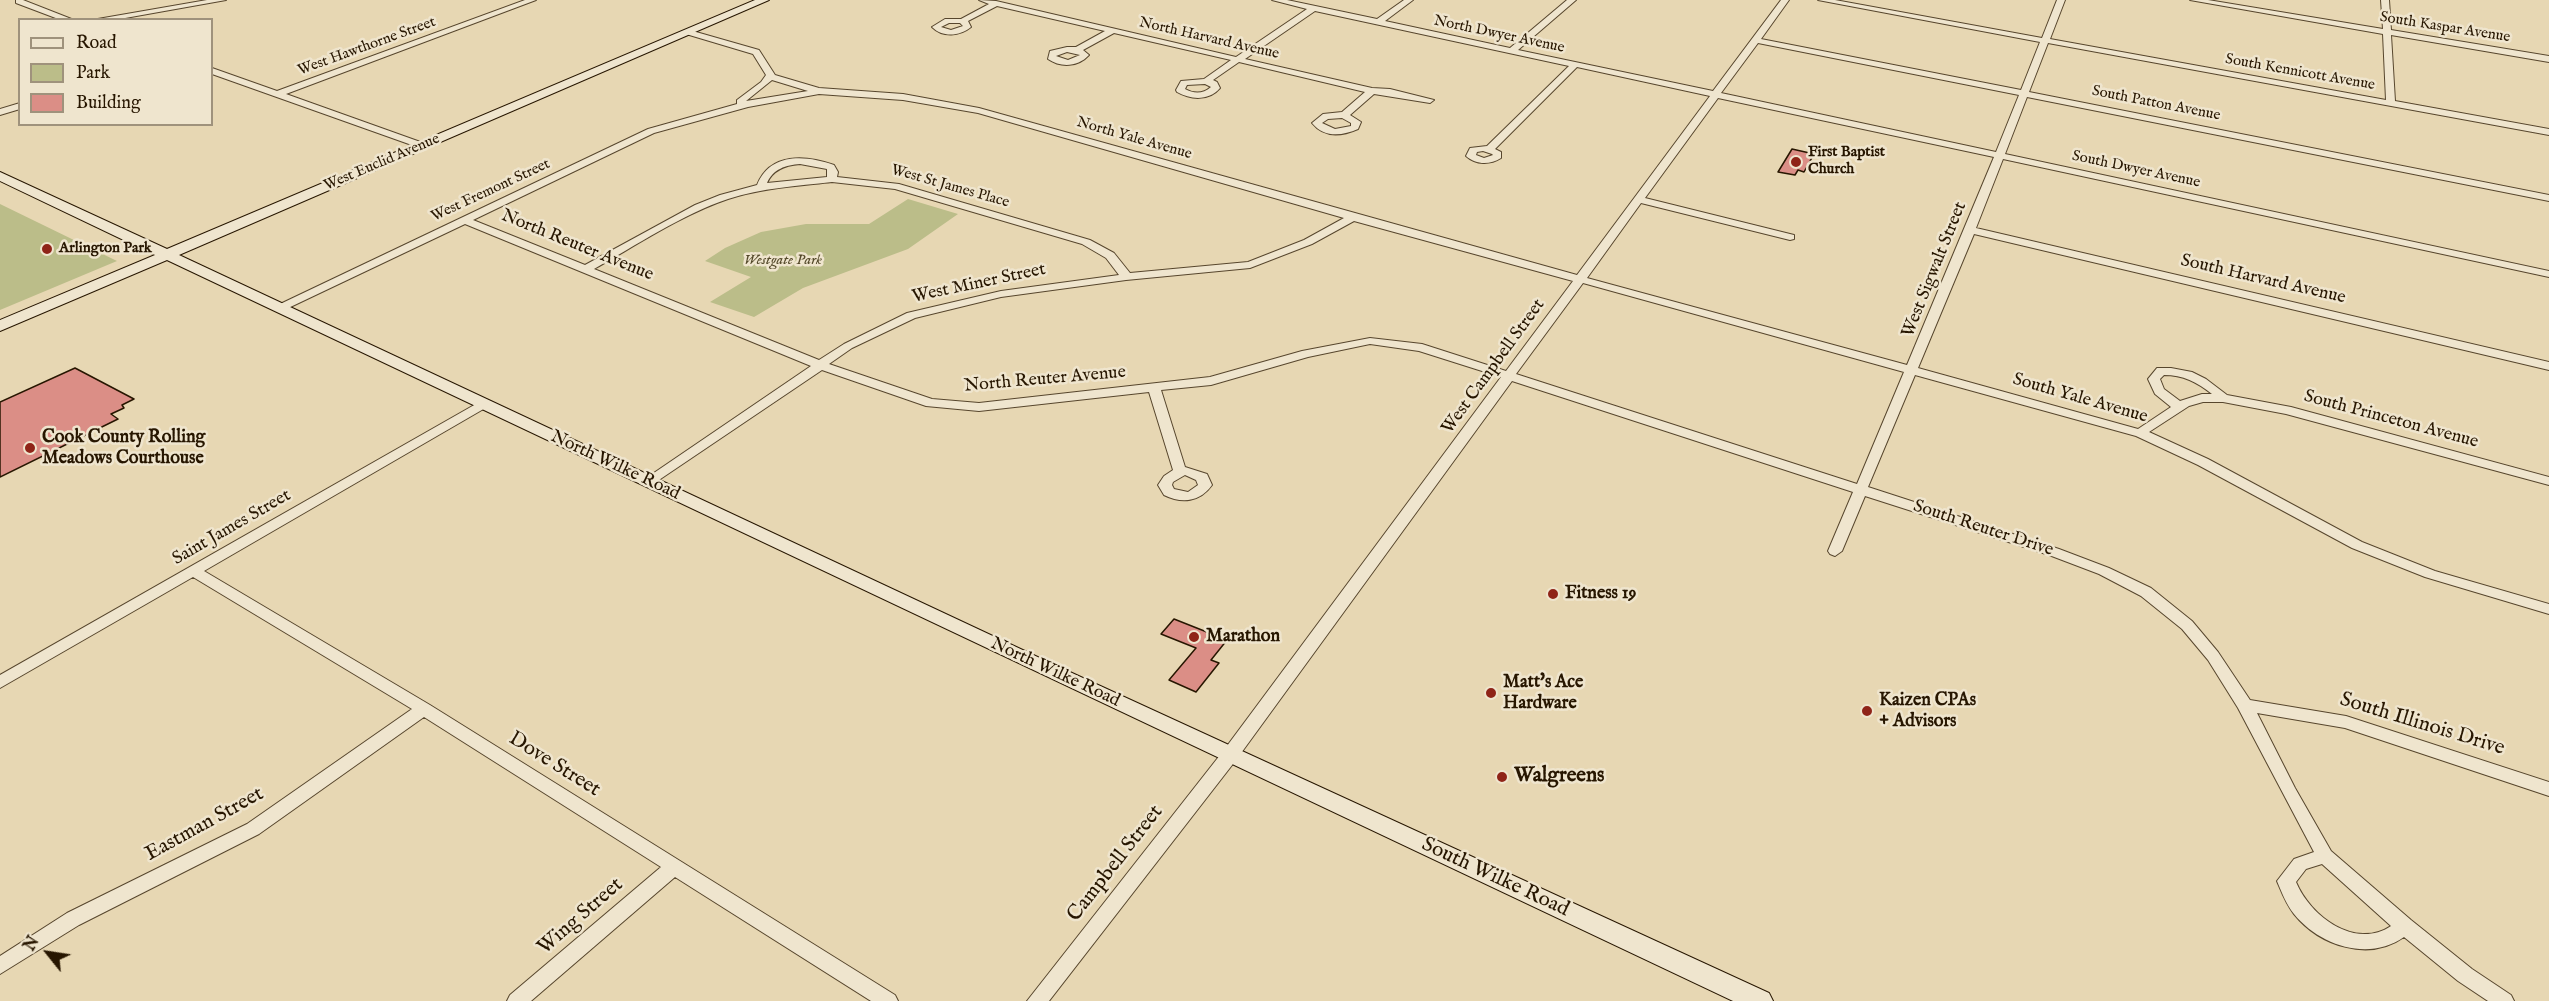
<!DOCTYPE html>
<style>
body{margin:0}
#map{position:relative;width:2549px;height:1001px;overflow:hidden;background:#e7d7b3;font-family:"IM FELL English",serif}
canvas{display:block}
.legend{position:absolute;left:18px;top:18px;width:195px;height:108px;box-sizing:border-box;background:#efe5ce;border:2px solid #9f927c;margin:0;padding:8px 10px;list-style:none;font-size:18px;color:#271600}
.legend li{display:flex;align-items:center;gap:12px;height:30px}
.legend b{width:30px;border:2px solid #9f927c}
.north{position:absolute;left:18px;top:923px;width:60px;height:60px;-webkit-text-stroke:4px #efe5ce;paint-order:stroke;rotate:300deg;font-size:16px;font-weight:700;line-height:24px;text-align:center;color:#271600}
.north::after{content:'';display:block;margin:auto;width:21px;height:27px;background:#271600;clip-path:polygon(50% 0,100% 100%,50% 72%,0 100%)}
</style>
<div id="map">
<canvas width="2549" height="1001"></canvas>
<ul class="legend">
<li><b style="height:8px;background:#efe5ce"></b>Road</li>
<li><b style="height:16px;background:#bbbd89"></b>Park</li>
<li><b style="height:16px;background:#db8e86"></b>Building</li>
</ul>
<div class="north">N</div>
</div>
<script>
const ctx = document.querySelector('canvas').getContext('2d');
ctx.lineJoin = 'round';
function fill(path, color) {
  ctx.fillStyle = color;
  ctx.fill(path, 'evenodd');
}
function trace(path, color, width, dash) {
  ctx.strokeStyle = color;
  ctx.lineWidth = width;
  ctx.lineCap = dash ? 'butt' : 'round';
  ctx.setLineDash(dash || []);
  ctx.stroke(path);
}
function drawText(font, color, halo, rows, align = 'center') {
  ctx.font = font + ' "IM FELL English",serif';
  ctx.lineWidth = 5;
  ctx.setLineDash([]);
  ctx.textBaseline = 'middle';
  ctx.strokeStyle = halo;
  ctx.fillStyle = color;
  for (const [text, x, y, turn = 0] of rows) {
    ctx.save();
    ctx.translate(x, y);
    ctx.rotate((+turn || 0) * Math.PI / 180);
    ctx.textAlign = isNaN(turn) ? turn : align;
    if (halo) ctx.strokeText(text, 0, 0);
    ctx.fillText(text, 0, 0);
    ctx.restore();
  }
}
fill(new Path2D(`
 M908,199L958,214L908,249L803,288L754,317L710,302L751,277L705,261L725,248L761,232L806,224H869Z
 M0,204L117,261L0,310Z`), '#bbbd89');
const building = new Path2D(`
 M1792,149L1814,154L1804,172L1798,170L1795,175L1778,172Z
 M75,368L134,399L122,405L124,408L111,414L118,419L0,477V402Z
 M1174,619L1227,640L1211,660L1219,663L1196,692L1169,680L1196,648L1161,634Z`);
fill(building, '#db8e86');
trace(building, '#271600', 1.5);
const street = new Path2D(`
 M16,0H23L74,20H61L16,3Z
 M207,0H226L114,20H92Z
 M525,0H536L286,94L426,144L428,146L423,149L212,74V68L277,91Z
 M979,0L996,1L1236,57L1307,9L1272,0H1287L1377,19L1404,0H1413L1385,21L1510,48L1567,0H1576L1518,50L1713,91L1781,0H1789L1761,39L2021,90L2040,42L1818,0H1835L2042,38L2057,0H2065L2050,39L2386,100L2383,34L2190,0H2208L2383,29L2381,0H2389L2391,30L2549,56V62L2391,35L2395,101L2549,129V135L2048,43L2029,92L2549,195V201L2027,97L2005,154L2549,271V277L2003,159L1976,228L2549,362V370L1974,234L1918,368L2138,429L2171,407L2155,394L2148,379L2157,368H2171L2192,372L2206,379L2227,395L2291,407L2549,477V485L2286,414L2223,402H2203L2189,406L2149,432L2208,459L2362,542L2435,571L2549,604V614L2425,577L2352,548L2198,465L2136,436L1915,375L1868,487L2059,549L2109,568L2151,588L2192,621L2218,652L2250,700L2346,716L2549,782V796L2345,728L2257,713L2295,788L2331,851L2411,920L2472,969L2511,995L2514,1001H2488L2458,981L2404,937C2369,962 2320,946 2294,914C2286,904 2282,893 2277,881L2294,859L2314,852L2238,708L2208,660L2182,629L2141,596L2099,574L2049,555L1865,496L1842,551L1835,556L1830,554L1828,551L1853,492L1512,381L1236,760L1049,1001H1027L1224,750L1501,377L1419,351L1370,344L1308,357L1211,385L1161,390L1185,467L1207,474L1212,485C1200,502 1182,504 1164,495L1158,485L1164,476L1173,470L1149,392L979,411L926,406L822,370L650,486L643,482L645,479L811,366L465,224L284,310H276V306L648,129L737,104V100L761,82L766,75L753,54L686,34V30H689L759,50L775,75L819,88L903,94L979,108L1577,275L1710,96L1577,67L1495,149L1501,152V158C1490,165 1476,165 1466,156L1470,148L1487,146L1569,66L1315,11L1245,59L1372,88L1390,89L1434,100L1430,103L1374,94L1350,115L1361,122L1358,129C1342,136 1324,138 1312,123L1323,114L1342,112L1365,92L1239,62L1213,80L1217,82L1220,88C1209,101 1191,100 1177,92L1176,90L1181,81L1204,79L1231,60L1114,33L1083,50L1089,55C1078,67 1061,68 1048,59L1050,51L1067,47H1076L1105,31L997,6L968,21L971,27C960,36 943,38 932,27L945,19H961L989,4ZM949,23H960L963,26L951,30L941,27ZM1758,43L2019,95L1996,152L1721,93ZM1067,52L1080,55L1068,60L1056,56ZM772,80L808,91L746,101ZM1205,84L1211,87C1203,94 1194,94 1185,89L1187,85ZM819,94L903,100L978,113L1344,218L1304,240L1248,262L1130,273L1114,253L1090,240L899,184L837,177L838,172L834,165C806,155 770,152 757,185L720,195L695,205L585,265L473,220L654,133L748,107ZM1718,98L1994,157L1907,365L1587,278L1641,203L1790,240L1794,239V235L1645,198ZM1342,118L1351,123V126L1335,129L1322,123L1328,119ZM1483,151L1492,154L1493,155L1484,158L1476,155L1477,152ZM800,164L827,169V177L767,183C773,169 786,165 800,164ZM832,182L895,189L1082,244L1106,258L1119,275L1001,291L907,313L844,344L819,360L594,269C635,246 683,214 728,199C762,188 797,186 832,182ZM1354,221L1573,281L1506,371L1422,344L1370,338L1302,351L1210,377L979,403L932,399L829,364L852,348L915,318L1001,297L1126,280L1250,268L1312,244ZM1583,283L1904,372L1857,484L1516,374ZM2164,375C2183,375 2197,382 2212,394H2202L2180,401L2164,389L2160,379ZM1185,475L1196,480L1198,485L1188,492L1174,489L1172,485L1173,482ZM2322,864L2391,926C2355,950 2310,916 2296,882L2306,869Z
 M20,103V109L0,115V109Z
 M483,400L487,401L489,404L487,407L204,571L430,705L895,995L898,1001H871L675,877L531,1001H507L510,995L661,867L424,717L259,834L79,925L0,974V956L67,913L247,824L412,709L193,577L0,688V675Z`);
const secondary = new Path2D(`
 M755,0H769L179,255L1059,667L1769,993L1773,1001H1733L167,260L0,331V320L155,255L0,181V172L167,249Z`);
trace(street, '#57462d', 2);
trace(secondary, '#271600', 2);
fill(street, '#efe5ce');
fill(secondary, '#efe5ce');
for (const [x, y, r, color] of [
 [1796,162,6,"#8f2418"],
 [47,249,6,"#8f2418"],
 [30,448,6,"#8f2418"],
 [1553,594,6,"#8f2418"],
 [1194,637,6,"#8f2418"],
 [1491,693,6,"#8f2418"],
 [1867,711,6,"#8f2418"],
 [1502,777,6,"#8f2418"]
]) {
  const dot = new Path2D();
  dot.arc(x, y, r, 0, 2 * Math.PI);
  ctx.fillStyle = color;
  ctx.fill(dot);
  trace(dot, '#efe5ce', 2);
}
drawText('15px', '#271600', '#efe5ce', [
 ["South Kaspar Avenue",2445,28,9],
 ["North Dwyer Avenue",1499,35,12],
 ["North Harvard Avenue",1209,39,13],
 ["West Hawthorne Street",367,47,-20],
 ["South Kennicott Avenue",2300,73,10],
 ["South Patton Avenue",2156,104,11],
 ["North Yale Avenue",1134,139,16],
 ["West Euclid Avenue",382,163,-23],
 ["South Dwyer Avenue",2136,170,12],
 ["West St James Place",950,187,16],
 ["West Fremont Street",491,191,-25]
]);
drawText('bold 15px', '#271600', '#efe5ce', [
 ["First Baptist",1808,153],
 ["Church",1808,170],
 ["Arlington Park",59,249]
], 'left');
drawText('italic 15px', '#534829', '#efe5ce', [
 ["Westgate Park",783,261]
]);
drawText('18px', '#271600', '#efe5ce', [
 ["North Reuter Avenue",577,246,22],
 ["West Sigwalt Street",1935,270,-68],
 ["South Harvard Avenue",2263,280,13],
 ["West Miner Street",979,284,-12],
 ["West Campbell Street",1494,367,-54],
 ["North Reuter Avenue",1045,380,-5],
 ["South Yale Avenue",2080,399,16],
 ["South Princeton Avenue",2391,420,15],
 ["North Wilke Road",615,466,25],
 ["Saint James Street",232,528,-30],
 ["South Reuter Drive",1983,529,18],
 ["North Wilke Road",1055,673,25]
]);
drawText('bold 18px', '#271600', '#efe5ce', [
 ["Cook County Rolling",42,438],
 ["Meadows Courthouse",42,459],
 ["Fitness 19",1565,594],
 ["Marathon",1206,637],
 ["Matt's Ace",1503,683],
 ["Hardware",1503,704],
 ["Kaizen CPAs",1879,701],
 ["+ Advisors",1879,722]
], 'left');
drawText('21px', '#271600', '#efe5ce', [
 ["South Illinois Drive",2422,725,17],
 ["Dove Street",554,765,32],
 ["Eastman Street",205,825,-29],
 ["Campbell Street",1116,864,-52],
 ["South Wilke Road",1495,878,25],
 ["Wing Street",581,917,-41]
]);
drawText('bold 21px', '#271600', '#efe5ce', [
 ["Walgreens",1514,777]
], 'left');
</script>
